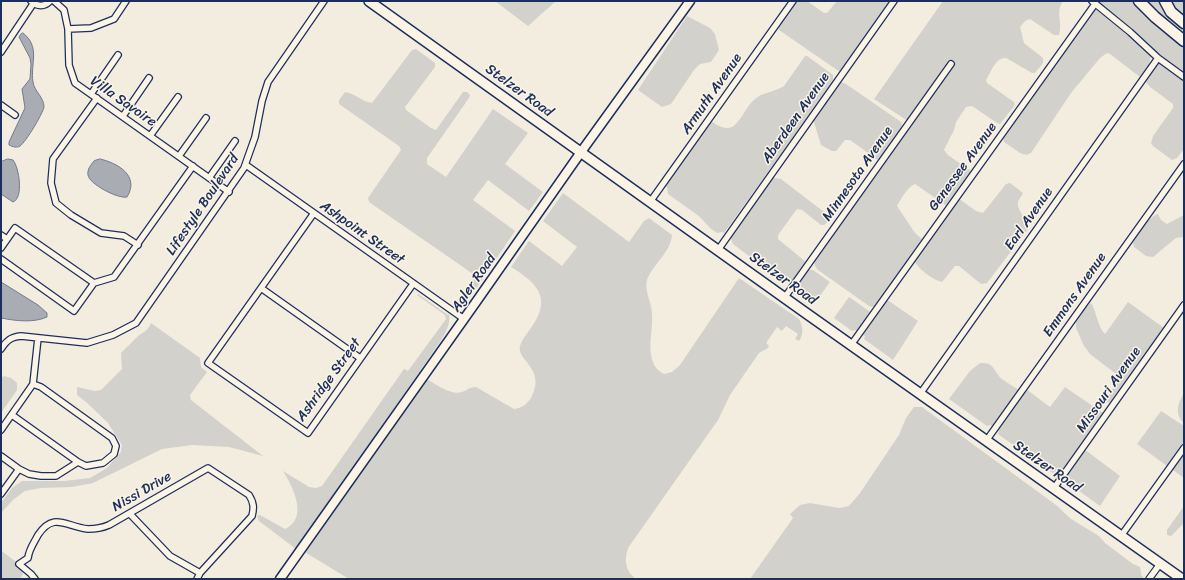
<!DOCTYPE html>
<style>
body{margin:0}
#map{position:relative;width:1185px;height:580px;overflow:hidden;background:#f3ede0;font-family:Sriracha,sans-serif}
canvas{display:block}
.frame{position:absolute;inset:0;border:2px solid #1b2f5e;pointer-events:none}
</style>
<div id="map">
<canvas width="1185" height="580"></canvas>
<div class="frame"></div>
</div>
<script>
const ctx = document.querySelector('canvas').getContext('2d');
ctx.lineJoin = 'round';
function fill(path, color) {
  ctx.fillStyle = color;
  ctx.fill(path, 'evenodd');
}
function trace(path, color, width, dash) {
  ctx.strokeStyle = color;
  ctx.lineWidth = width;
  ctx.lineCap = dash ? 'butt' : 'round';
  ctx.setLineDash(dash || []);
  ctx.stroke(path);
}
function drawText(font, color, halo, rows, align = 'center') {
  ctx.font = font + ' Sriracha,sans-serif';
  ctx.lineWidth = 3;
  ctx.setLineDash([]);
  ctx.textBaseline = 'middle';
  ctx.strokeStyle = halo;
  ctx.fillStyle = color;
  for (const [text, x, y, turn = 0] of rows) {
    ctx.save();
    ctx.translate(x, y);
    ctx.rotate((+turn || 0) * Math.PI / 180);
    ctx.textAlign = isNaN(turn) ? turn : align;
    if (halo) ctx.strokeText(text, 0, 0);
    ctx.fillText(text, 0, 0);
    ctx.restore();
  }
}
fill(new Path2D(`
 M495,1H556L528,26Z
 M796,1H807L824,13H827L837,1H891L840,72L779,30L778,26Z
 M943,1H1063C1055,12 1063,23 1059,35H1054L1030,19L1025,21L1020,27L1024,43L1043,58V63L1035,73H1032L1006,58C996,57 991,72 986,80L987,83L1014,102L1015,105L1000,124L997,123L972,106L966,107L956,122L954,130L944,150L948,155L971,171L947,206L915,184C907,187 901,199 897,206L915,233L922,239L877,305L872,307L869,306L818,270L815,266L814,261L953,64L950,61L908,121L874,99Z
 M1097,1H1131L1155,26L1184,48V73L1152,49L1119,18Z
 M1145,1H1161L1184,26V34L1165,20Z
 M1169,1H1184V17L1175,9Z
 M1099,9L1117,23L1151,56L1149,64L1140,77L1110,54L1107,53L1100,58L1071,93L1031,153L1026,155L1020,153L1004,142L1003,137L1095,10Z
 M687,16L710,28L715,34L719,50L711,62L700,64L694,70L671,104L662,107L638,90Z
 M416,49L435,63V67L405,107L406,110L431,128L436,130L463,92H467L470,95L469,98L427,158V164L446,177L493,109L528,133L505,164L543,192L529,211L488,180L473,200L515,231L471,296L458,307H454L476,276L369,202L368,198L401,150L399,146L339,104V100L345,92C355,93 362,102 372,103L412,50Z
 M805,56H807L833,75V82L724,233L722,232L717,233L710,228L700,217L668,194L667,187L664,186L711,121C738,141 739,113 755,99C763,92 775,92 784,86Z
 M1157,63H1161L1184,79V149L1177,158L1172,160L1153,146L1151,143L1153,136L1173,108V104L1150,87L1144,80Z
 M841,82L846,84L901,122L902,126L901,130L879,161L850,140H845L836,151H832L821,145L813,119L837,83Z
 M774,178L781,179L828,215L830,219L828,222L824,225H821L802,210L797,209L778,235V239L806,262L790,283L783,282L733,244L731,239L729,238L768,180Z
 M1010,183L1023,193C1022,196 1019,199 1018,202C1016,211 1029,219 1028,229L987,283L981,284L959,266H955L942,282C933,280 918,269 914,260L958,198L976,211L983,213L1006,184Z
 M563,193L629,242L644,221L649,218L672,235C671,252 653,264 647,280C644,291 652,303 652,314C653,327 649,341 651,354C652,363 656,370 664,374L672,372L680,365L739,278L799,319C803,326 804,334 799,341L795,339L798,334L786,326L782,331L777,327L766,343L769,346L768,348L759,353L730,395L718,420L628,548C624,560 625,571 636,579H349L303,551L305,547L427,379C435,384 452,396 462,392C468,390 469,387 476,387L514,409C522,408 526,405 531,398C547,369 516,360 520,346C522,339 529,331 533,325C552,296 535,282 511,267L529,241L562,266L577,247L543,221Z
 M1158,214L1161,220L1167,224L1184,215V238L1182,237L1176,238L1153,257L1146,256L1134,247L1133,243C1138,235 1149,216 1158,214Z
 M808,270H813L830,282L814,304L797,292L798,289L795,286L803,275Z
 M418,294L448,315L449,314C451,325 445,333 440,342L296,549L259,521L257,516L260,515L285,529C309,518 293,487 283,471L309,487L316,488L322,486L404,369L408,371L446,319L445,315L417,295Z
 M849,297L869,311L870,313L857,331L855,330L852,331L834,318Z
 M886,299L918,321L893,360L864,339L865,336L862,334Z
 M1128,302L1164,328L1110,402L1104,403L1120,377L1090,354L1084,346L1076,328V322L1086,307L1091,303C1097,312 1097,326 1105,334Z
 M151,323L200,358L201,367L207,372L190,395L191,400L263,456L229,447L192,445L162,449L93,483L72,487L41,488L25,491L14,499L1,513V503L12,488L22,481H64L90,478L107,468L121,452L122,445L108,423L86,402L77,395V387L95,391L101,390L122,369L121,353C126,348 132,342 137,337C143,332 148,331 151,323Z
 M980,363C995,362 993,371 1002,379C1007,383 1013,386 1019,390L992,426L989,425L987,426L949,399L970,371Z
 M4,376L11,378L17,383V390L1,413V378Z
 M1065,387L1103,413L1059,474L1057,472L1054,474L1002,437L998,434L999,431L997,430L1026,389L1050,407Z
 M1184,393V423C1174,414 1178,403 1184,393Z
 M914,407H922L1056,505L1071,519L1099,536L1105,543L1133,564L1140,567L1141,572V575L1143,577L1142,579H750L793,518L790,514L800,505L810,503L839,508L849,506L860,493L899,435L906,418Z
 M1161,411L1184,426V441L1167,466L1137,444Z
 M1084,449L1120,476L1100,506L1068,483L1065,479L1066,475Z
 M1184,449V478L1170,468Z
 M1184,506V523L1171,536L1167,535V530Z
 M1,550L3,552L19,564L23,574L20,579L1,578Z`), '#d3d1cc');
const water = new Path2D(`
 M23,33C41,47 30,64 33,82C34,91 44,97 44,107C43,113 26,142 20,146C17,148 13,147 9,145V142L25,108L22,89L30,79L31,64L30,58L19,37L21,34Z
 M8,159L13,160C19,167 24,198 13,202L1,194V162Z
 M100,159C118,163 140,176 127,197C118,199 89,184 88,175C87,169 91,165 94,161Z
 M1,282L38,305L47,313V317C34,323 16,321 1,318Z`);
fill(water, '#a9acb3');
trace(water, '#707a91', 1);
const minor = new Path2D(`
 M31,1C37,7 45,7 50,1
 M54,1L64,10L68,29L69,65L75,83L229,192
 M1092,1L1130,32L1158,58L1184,77
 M68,29L91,28L114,19L126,1
 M1,52L33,4
 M91,94L118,55
 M97,98L53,159L51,183L56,203L71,215L101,233L124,236L138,245
 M1,105L15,115
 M123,116L149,78
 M150,136L178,97
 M179,156L206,118
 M246,165L464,319
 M209,178L235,141
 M650,202L793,1
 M314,213L208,363L308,433L413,284
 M1,235L7,239
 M1,248L15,228L94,283
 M718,250L894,1
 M1,259L74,311L94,283L114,277L193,166
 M261,288L360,358
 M785,297L951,64
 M851,345L1095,4
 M1,349C7,340 11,337 21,336L87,343L113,335L136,323L244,168L255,137L262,101L268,82L324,1
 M920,394L1158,58
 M12,415L78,462L86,466L103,463L114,454L116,446L112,438L41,387L33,384
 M1,430L33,384L38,338
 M986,441L1184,164
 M1,456L19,469L29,474L41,476H56L78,462
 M1054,488L1184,305
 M1,494L19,469
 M130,514L170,556L200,573
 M1121,536L1184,448
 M35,579L31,574L19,564L28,558C29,549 34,543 38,535C54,511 66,527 88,529C96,529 102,528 109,525L208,468L249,495C254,503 254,508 252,516L200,573L197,579
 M1149,579L1160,564`);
const secondary = new Path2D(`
 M280,579L476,302L581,152L690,1`);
const primary = new Path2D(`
 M369,1L803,311L1182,579`);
const motorway = new Path2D(`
 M1139,1L1155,17L1184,41
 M1165,1L1171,12L1184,23`);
trace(minor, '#1b2f5e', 8);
trace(secondary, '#1b2f5e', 11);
trace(primary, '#1b2f5e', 12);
trace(motorway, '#1b2f5e', 13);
trace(minor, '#fcf5e5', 5.5);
trace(secondary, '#fcf5e5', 8);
trace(primary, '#fcf5e5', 9);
trace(motorway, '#fcf5e5', 10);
drawText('14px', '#1b2f5e', '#fcf5e5', [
 ["Stelzer Road",519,91,36],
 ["Armuth Avenue",712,94,-55],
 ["Villa Savoire",123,102,35],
 ["Aberdeen Avenue",796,118,-55],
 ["Genessee Avenue",963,167,-54],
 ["Minnesota Avenue",858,174,-55],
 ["Lifestyle Boulevard",203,205,-56],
 ["Earl Avenue",1029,219,-55],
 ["Ashpoint Street",362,233,35],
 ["Stelzer Road",783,279,36],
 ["Agler Road",474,283,-55],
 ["Emmons Avenue",1075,295,-55],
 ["Ashridge Street",329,380,-54],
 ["Missouri Avenue",1109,390,-55],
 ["Stelzer Road",1047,467,35],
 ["Nissi Drive",142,492,-30]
]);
</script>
